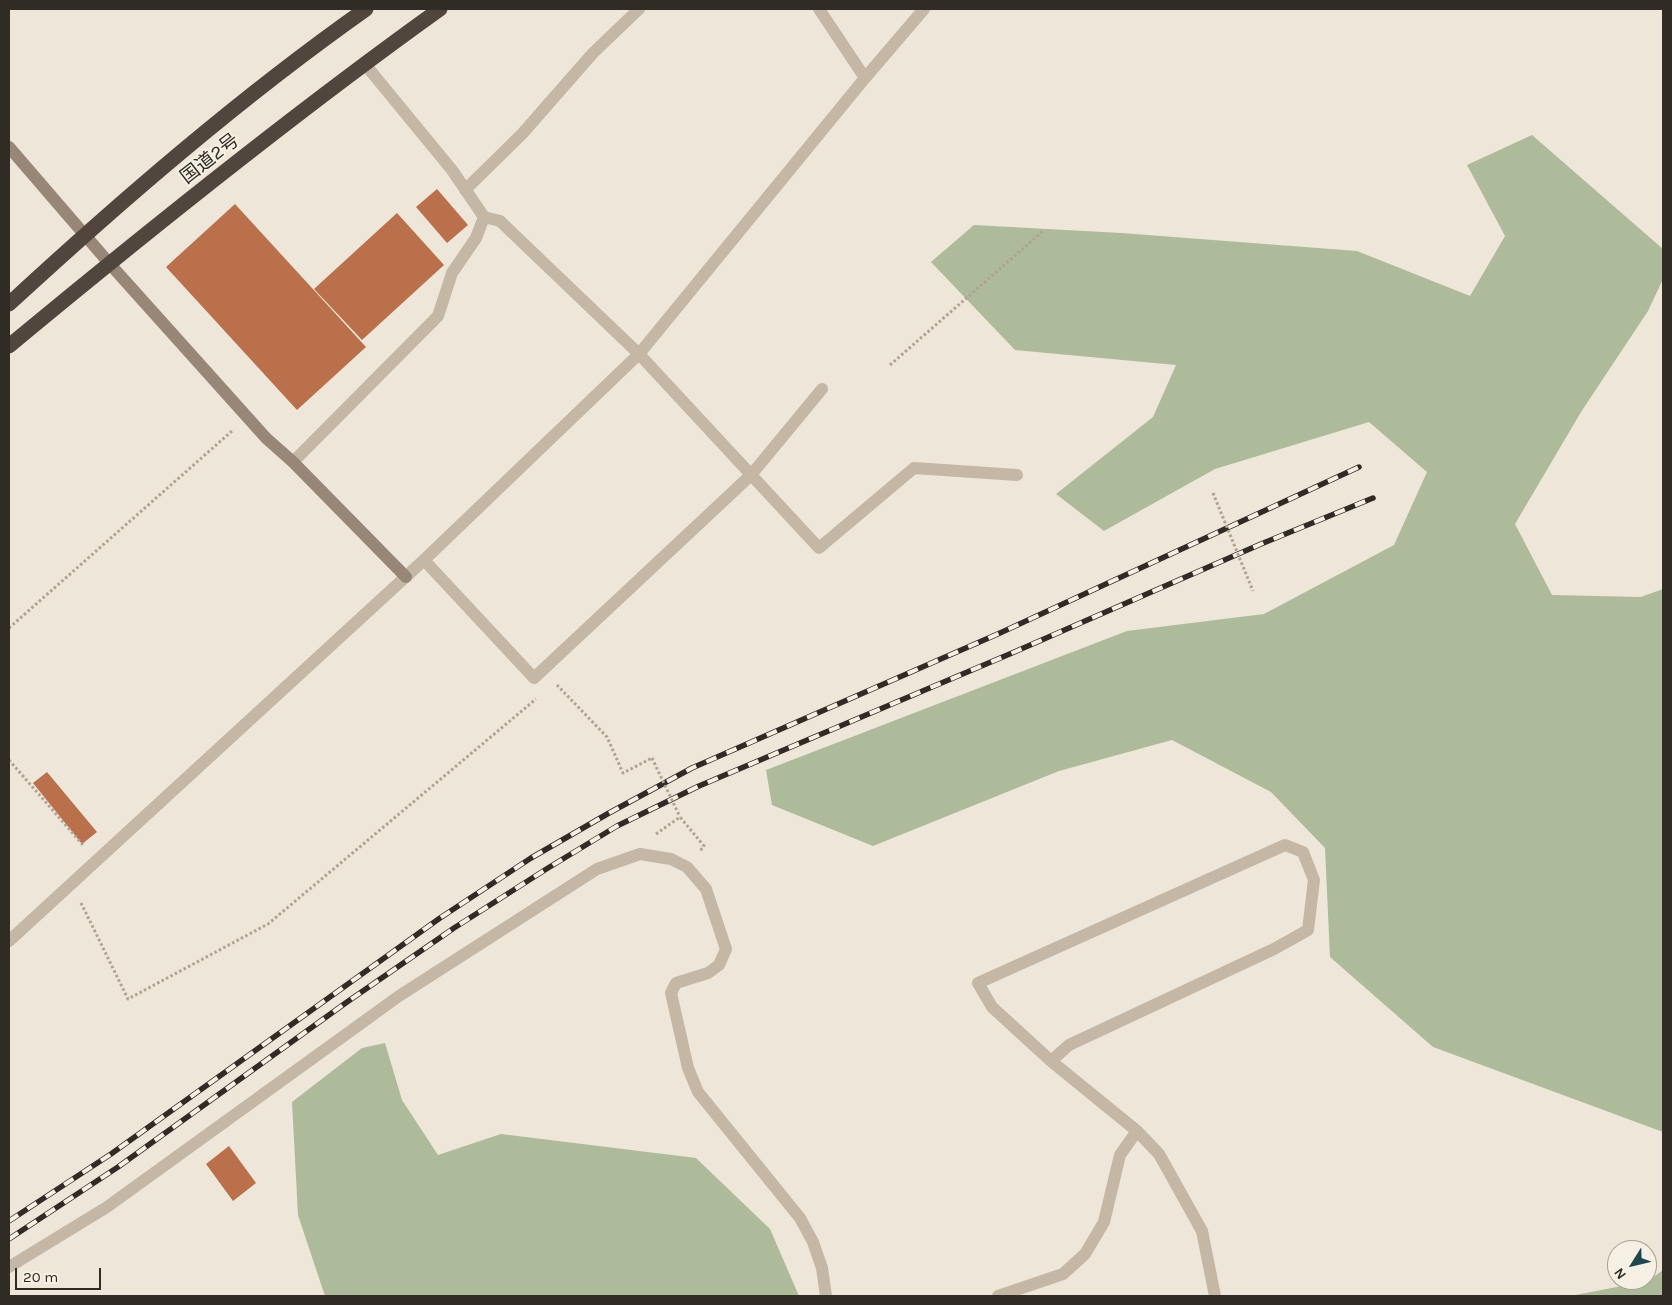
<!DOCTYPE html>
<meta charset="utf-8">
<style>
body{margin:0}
#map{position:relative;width:1672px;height:1305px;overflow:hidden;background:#eee6d8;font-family:Karla,sans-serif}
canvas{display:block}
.frame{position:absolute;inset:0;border:10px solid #312b26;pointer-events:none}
.north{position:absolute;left:1607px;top:1240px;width:50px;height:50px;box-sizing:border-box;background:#f6f0e4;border:1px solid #a7a198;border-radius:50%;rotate:234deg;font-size:14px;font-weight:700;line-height:20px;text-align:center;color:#312b26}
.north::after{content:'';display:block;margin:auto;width:18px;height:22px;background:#20474e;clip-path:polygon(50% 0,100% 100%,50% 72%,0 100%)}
.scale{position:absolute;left:15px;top:1268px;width:86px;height:22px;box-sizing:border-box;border:2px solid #312b26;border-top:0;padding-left:6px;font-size:15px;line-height:18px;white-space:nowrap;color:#312b26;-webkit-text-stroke:4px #f6f0e4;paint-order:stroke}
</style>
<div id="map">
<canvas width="1672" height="1305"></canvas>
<div class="frame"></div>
<div class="north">N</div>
<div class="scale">20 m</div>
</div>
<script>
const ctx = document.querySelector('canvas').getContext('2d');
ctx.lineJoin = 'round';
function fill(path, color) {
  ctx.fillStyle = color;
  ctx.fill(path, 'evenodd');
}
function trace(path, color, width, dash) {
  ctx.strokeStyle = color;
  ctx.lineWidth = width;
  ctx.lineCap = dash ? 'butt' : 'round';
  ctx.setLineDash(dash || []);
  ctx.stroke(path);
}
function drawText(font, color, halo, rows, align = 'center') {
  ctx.font = font + ' Karla,"Noto Sans JP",sans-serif';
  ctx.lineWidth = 4;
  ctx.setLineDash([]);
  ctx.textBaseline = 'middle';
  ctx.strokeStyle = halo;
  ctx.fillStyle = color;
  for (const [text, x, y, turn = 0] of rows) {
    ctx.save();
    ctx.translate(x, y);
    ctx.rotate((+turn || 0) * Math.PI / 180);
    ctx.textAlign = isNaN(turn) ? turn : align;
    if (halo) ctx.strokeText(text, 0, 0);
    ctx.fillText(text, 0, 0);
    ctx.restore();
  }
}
fill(new Path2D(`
 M1532,135L1663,249V279L1648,311L1581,412L1515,524L1552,595L1641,597L1663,589V1132L1433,1047L1330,957L1325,848L1271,792L1172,740L1059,771L873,846L772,805L766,770L1127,631L1264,614L1394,545L1427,472L1369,422L1215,469L1104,531L1056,494L1153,417L1176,365L1015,350L931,262L974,225L1121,233L1357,251L1470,296L1505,236L1467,165Z
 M385,1043L402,1100L438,1155L501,1134L696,1158L770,1229L799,1296H325L298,1215L292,1102L362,1048Z
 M1663,1270V1296H1570L1648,1281Z`), '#adbb9a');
fill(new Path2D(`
 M437,189L468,225L447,243L416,207Z
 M235,204L366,347L297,410L166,267Z
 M397,213L444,265L362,340L314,289Z
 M47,772L97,832L82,844L33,783Z
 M229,1146L256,1183L233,1201L206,1164Z`), '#b9704b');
trace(new Path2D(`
 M890,365L1043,231
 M9,628L232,431
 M557,685L607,737L623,773L652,758
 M9,760L83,845
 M656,834L680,817L704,846L700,851
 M81,903L128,999L268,924L536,699`), '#b0a190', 3, [2.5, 2.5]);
trace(new Path2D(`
 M819,9L865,78L924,9
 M364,63L452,170L484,217L500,221L639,354L819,548L914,468L1017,475
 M465,190L522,134L593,53L639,9
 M293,462L438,316L452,273L476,238L484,217
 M424,560L534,678L751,475L822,389
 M9,941L424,560L639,354L865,78
 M1051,1061L1069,1045L1274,949L1308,930L1314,880L1303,852L1285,845L978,983L992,1007L1051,1061L1137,1131L1159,1154L1202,1231L1215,1296
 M9,1267L107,1207L399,996L597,869L640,854L671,859L687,867L706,889L726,949L719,965L708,973L676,983L671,993L688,1068L698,1092L800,1218L813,1242L822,1268L826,1296
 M998,1296L1063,1274L1085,1254L1104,1222L1120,1155L1137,1131`), '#c4b7a6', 12);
trace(new Path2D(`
 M9,147L109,263L266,438L293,462L406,577`), '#988678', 12);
trace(new Path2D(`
 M9,304C122,200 240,98 366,9
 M9,346C149,230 292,115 440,9`), '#51463e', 15);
const rail = new Path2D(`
 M9,1221L111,1154L440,918L531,858L609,813L692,768L1000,633L1359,467
 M9,1239L118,1167L347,1002L454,928L548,868L617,826L699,786L1012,653L1261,544L1373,498`);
trace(rail, '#312b26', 5.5);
trace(rail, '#f6f0e4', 4, [11]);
trace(new Path2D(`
 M1213,493L1253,591
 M652,758L680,817`), '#b0a190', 3, [2.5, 2.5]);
drawText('19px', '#312b26', '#f6f0e4', [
 ["国道2号",210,159,-38]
]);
</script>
